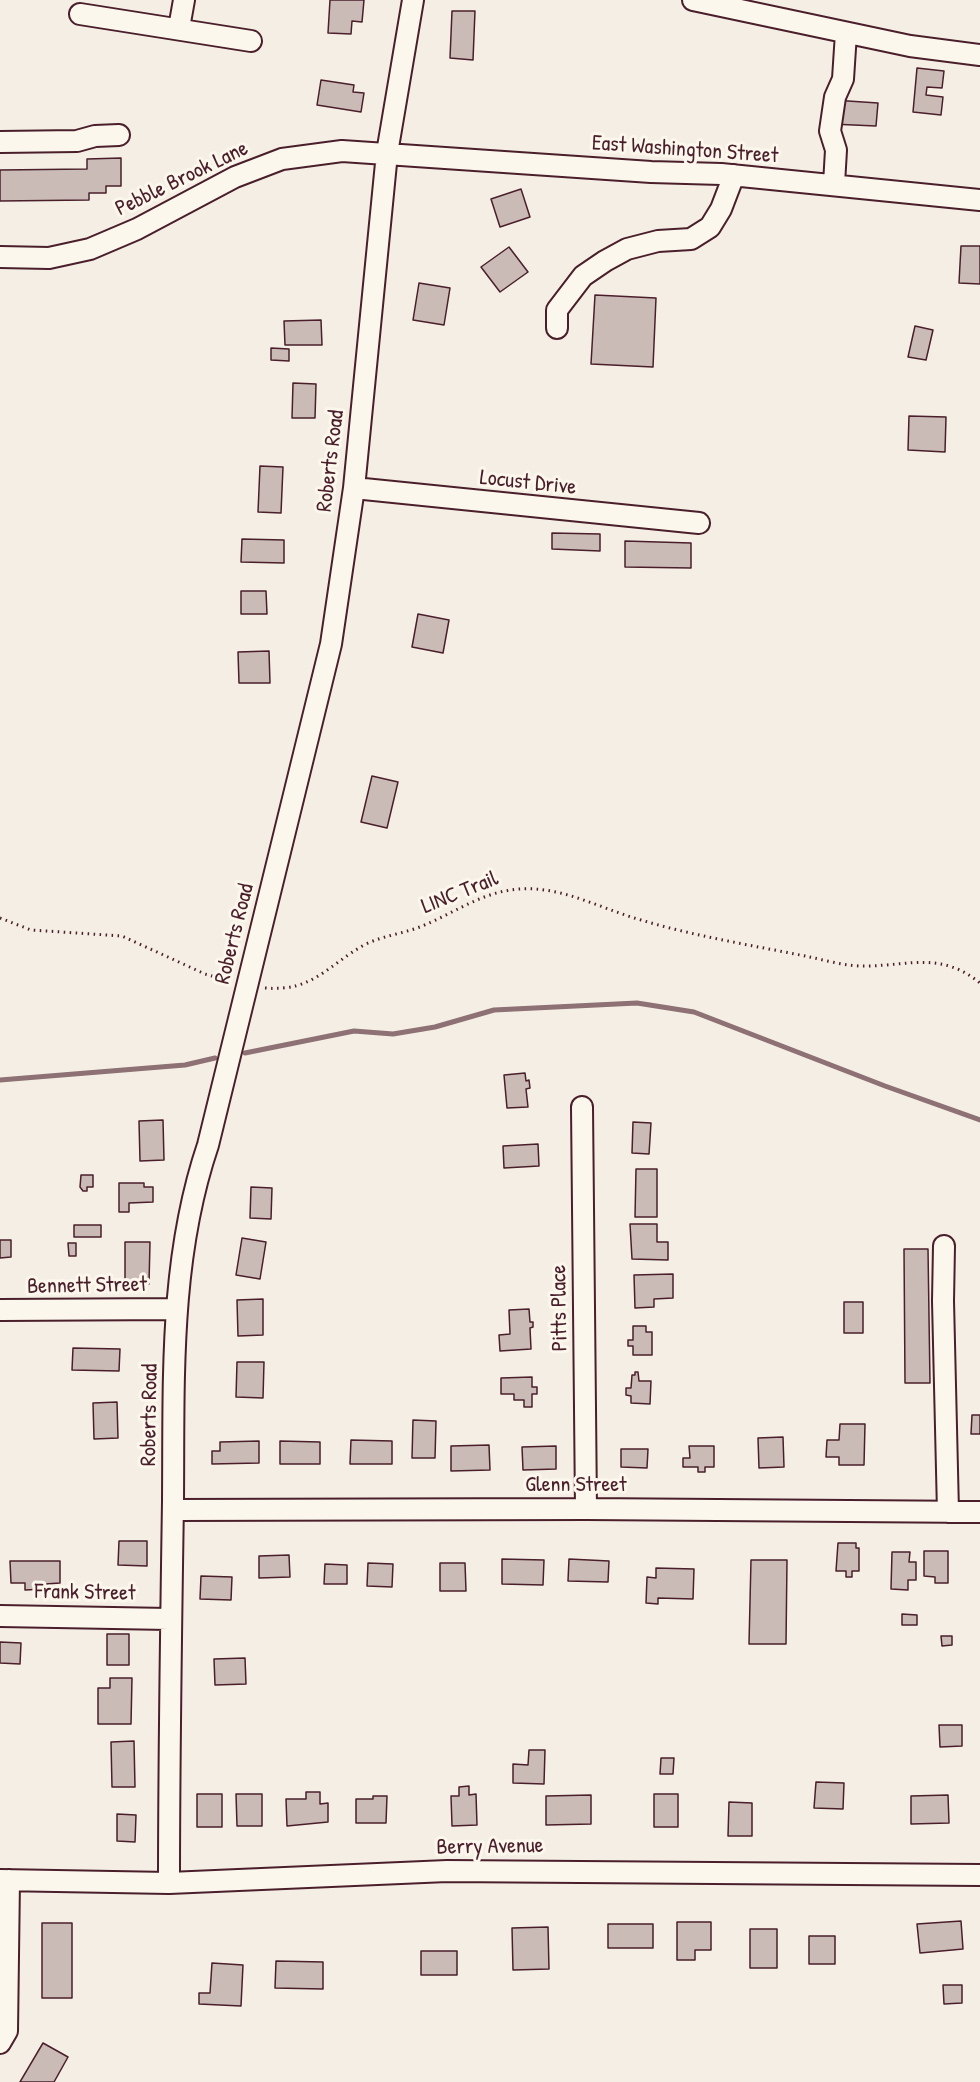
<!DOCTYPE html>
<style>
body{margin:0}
canvas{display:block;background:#f4eee4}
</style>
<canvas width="980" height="2082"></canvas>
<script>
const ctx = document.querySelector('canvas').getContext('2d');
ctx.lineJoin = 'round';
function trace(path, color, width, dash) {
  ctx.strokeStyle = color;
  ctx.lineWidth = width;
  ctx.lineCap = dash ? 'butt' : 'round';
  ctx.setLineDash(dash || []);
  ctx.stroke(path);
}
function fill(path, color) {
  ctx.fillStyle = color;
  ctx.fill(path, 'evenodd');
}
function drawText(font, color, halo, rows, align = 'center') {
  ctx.font = font + ' "Patrick Hand",sans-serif';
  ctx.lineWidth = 6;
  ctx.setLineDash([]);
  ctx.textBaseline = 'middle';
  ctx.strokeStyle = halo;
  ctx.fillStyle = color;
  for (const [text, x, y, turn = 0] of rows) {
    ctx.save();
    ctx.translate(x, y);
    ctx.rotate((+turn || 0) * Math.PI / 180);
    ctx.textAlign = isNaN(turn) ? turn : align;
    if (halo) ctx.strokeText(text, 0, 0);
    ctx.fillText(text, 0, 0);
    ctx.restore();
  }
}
trace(new Path2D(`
 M245,1053L354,1031L393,1034L435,1027L494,1010L637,1003L694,1012L885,1086L980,1120
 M0,1080L185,1065L215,1058`), '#8d7174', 5);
const building = new Path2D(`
 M330,0H364L362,22L352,21L351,34L328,33Z
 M452,11H475L473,60L450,58Z
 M917,68L944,71L942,88L927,87L926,95L943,97L941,115L913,112Z
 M321,80L354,85L353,92L364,93L361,112L317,105Z
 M833,100L878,103L876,126L831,124Z
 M121,158V186H106V193H89V200L0,201V170L87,169V159Z
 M521,189L530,217L500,227L491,199Z
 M961,246H980V284L959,283Z
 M509,247L528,272L500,292L481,267Z
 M419,283L450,288L444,325L413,320Z
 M595,295L656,298L653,367L591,364Z
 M321,320L322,345H285L284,321Z
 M915,326L933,330L926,360L908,357Z
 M271,348L289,349V361L271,360Z
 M293,383L316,384L315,418H292Z
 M909,416L946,417L945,452L908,450Z
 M260,466L283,467L281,513L258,512Z
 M552,533L600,534V551L552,549Z
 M242,539L284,540V563L241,562Z
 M625,541L691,543V568L625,567Z
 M241,591H266L267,614H241Z
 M418,614L449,620L443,653L412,647Z
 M269,651L270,683H239L238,652Z
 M372,776L398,782L387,828L361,822Z
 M525,1073L526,1081L529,1080L530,1088L526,1089L528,1107L507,1108L504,1075Z
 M163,1120L164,1160L140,1161L139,1121Z
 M633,1122L651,1123L649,1154L632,1153Z
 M538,1144L539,1166L504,1168L503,1146Z
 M636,1169H657V1217H635Z
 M81,1175H93V1187H87V1191H83L80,1187Z
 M119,1183H144V1187H153V1202L129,1203V1212H119Z
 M251,1187L272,1188L271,1219L250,1218Z
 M630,1224H657V1242H668V1260L632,1259Z
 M74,1225H101V1237H74Z
 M242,1238L266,1242L260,1279L236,1275Z
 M0,1240H11V1257L0,1258Z
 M125,1242H150L149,1284H125Z
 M68,1243H76V1256H69Z
 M904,1249H928L930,1383H905Z
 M673,1274V1298L654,1299V1307L635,1308L634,1275Z
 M263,1299V1335L238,1336L237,1300Z
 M844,1302H863V1333H844Z
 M529,1309L530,1322H533V1327L530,1328L531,1349L500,1351L499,1335L510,1334L509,1310Z
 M633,1326H646V1332H652V1355H633V1346H628V1340H633Z
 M73,1348L120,1349L119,1371L72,1370Z
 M237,1362H264L263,1398L236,1397Z
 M635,1372H638L639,1381H651L650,1404L631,1403V1396L626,1395V1388H631L632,1375H635Z
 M532,1377V1387H537V1394H532V1407H524V1400H514V1394H501V1378Z
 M117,1402L118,1438L94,1439L93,1403Z
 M972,1415H980V1434H971Z
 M413,1420L436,1421L435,1458H412Z
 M840,1424H865L864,1465H839V1457H826L827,1440H839Z
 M783,1437L784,1467L759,1468L758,1438Z
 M351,1440L392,1441V1464H350Z
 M259,1441V1463L212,1464V1451H220V1442Z
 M280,1441L320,1442V1464H280Z
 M489,1445L490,1470L451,1471V1446Z
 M556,1446V1469L523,1470L522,1447Z
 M689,1446H714V1467H705V1472H698V1467H683V1458H690Z
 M621,1449H648L647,1468L621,1467Z
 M119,1541H147V1566L118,1565Z
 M838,1543H856V1548H859V1571H852V1577H846V1571H836Z
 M924,1551H948V1583H935V1577L924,1576Z
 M892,1552H910L909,1562H916V1580H908V1590L891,1589Z
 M289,1555L290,1577L259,1578V1556Z
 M502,1559L544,1560L543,1585L502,1584Z
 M569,1559L609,1561L608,1582L568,1581Z
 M751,1560H787L786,1644H749Z
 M10,1561H60V1583L45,1584V1589L25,1590V1583H11Z
 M368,1563L393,1564L392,1587L367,1586Z
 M440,1563H465L466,1591H440Z
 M325,1564L347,1565V1584H324Z
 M656,1568L694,1569L693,1599L658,1598V1604L646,1603L647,1577L656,1578Z
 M201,1576L232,1577L231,1600L200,1599Z
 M902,1614L917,1615V1625H902Z
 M107,1634H129V1665H107Z
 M941,1636H952V1645L942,1646Z
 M0,1642L21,1643L20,1664L0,1663Z
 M245,1658L246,1684L215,1685L214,1659Z
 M110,1678H132L131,1724H98V1688H110Z
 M939,1725H962V1746L940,1747Z
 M134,1741L135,1787H112L111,1742Z
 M529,1750H545L544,1784L513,1783V1764L528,1765Z
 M661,1758H674L673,1774H660Z
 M816,1782L844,1783L843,1809L814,1808Z
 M469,1786V1795L476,1794L477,1825L452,1826L451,1796H459V1787Z
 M306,1792H320V1804L328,1803V1822L287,1826L286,1799H306Z
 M197,1794H222V1827H197Z
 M236,1794H262V1826H237Z
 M654,1794H678V1827H654Z
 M591,1795V1824L546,1825V1796Z
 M948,1795L949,1823L911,1824V1796Z
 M373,1796H387L386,1823H356V1799H373Z
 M729,1802L752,1803V1836H728Z
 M117,1814L136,1815L135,1842L117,1841Z
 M961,1921L963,1949L920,1953L917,1924Z
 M677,1922H711V1950H695V1960H677Z
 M42,1923H72V1998H42Z
 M608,1924H653V1948H608Z
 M548,1927L549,1969L513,1970L512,1928Z
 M750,1929H777V1968H750Z
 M809,1936H835V1964H809Z
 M421,1951H457V1975H421Z
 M276,1961L323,1962V1989L275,1988Z
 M212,1963L243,1965L241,2006L199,2004V1993H210Z
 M943,1985H962V2003L944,2004Z
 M43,2043L68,2057L54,2082H20Z`);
fill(building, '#cabbb6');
trace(building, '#4a1f2b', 1.5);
const minor = new Path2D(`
 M693,0L910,46L980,55
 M80,14L251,41
 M179,28L184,0
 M0,142L77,141L95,136L119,135
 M834,184L836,150L830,131L835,97L843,79L846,33
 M0,257L49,258L90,249L137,229L235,177L282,159L342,151L651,172L721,174L980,200
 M557,328V310L583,276L605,261L627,249L658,241L691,239L710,227L721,209L734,175
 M354,488L699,523
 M582,1107L586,1509
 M944,1246L943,1301L948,1512
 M0,1310L175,1309
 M173,1510L586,1509L980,1512
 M0,1616L169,1619
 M0,1880L169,1883L447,1871L980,1875
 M169,1883C169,1756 171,1628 173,1501C174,1380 169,1260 208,1145L331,644L354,488L387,153L413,0
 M0,2043L7,2031L9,1880`);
trace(minor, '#4a1f2b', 24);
trace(new Path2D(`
 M0,918L31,930L122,936L205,974L229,981
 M265,988C314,992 327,965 366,944C383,936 400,934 417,928C447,917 474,897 505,891C554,881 595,907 641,920C694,936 750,945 805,956C825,960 847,967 868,966C911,965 942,952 980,983`), '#4a1f2b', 3, [1.5, 4.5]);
trace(minor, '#fbf7ec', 20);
drawText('22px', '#4a1f2b', '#fbf7ec', [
 ["East Washington Street",685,150,4],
 ["Pebble Brook Lane",182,179,-26],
 ["Roberts Road",331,461,-83],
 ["Locust Drive",528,483,6],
 ["LINC Trail",460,893,-22],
 ["Roberts Road",235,934,-76],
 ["Bennett Street",87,1286,-1],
 ["Pitts Place",560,1308,-91],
 ["Roberts Road",150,1415,-89],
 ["Glenn Street",576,1485],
 ["Frank Street",85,1593,1],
 ["Berry Avenue",490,1847,-1]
]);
</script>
